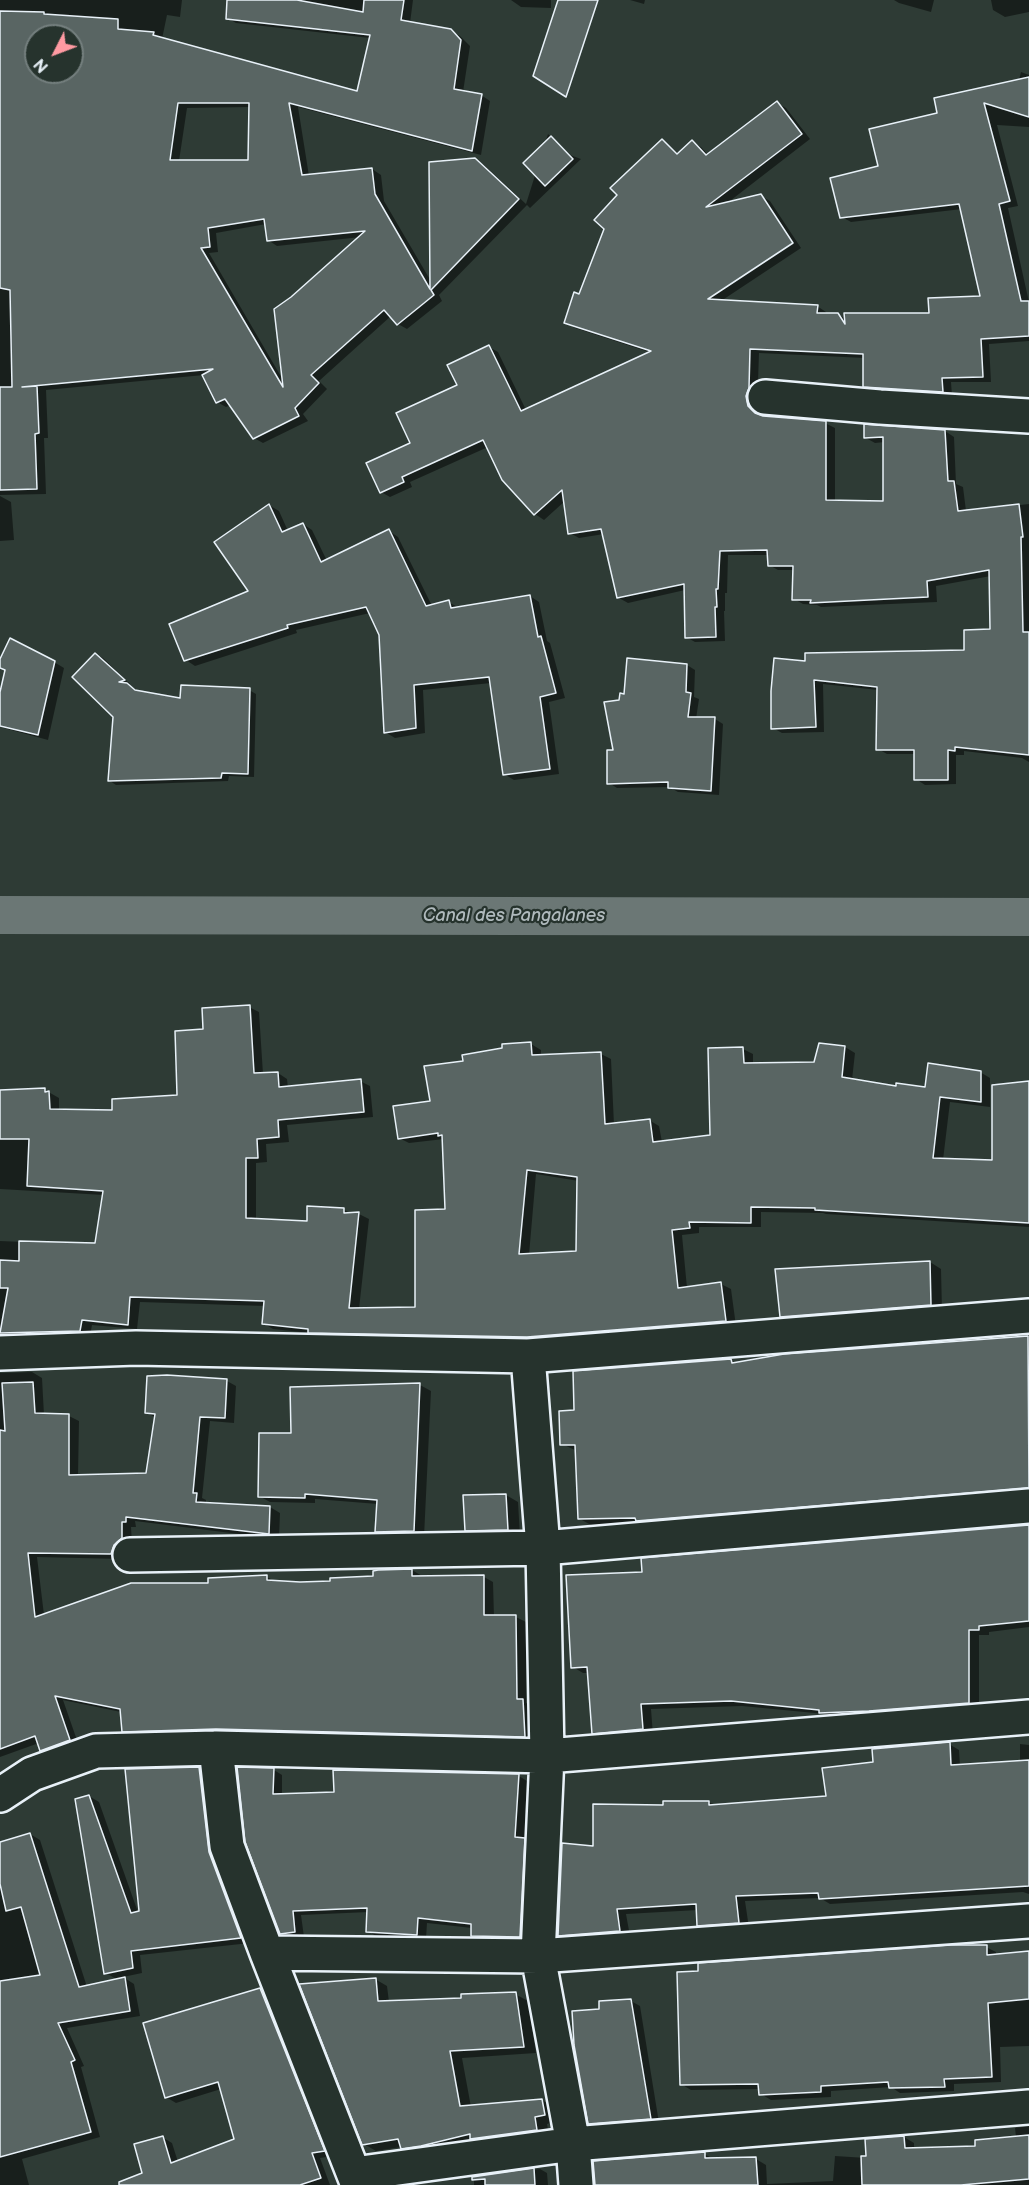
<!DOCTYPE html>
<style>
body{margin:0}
#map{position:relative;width:1029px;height:2185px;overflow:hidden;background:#2e3b35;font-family:"Balsamiq Sans",sans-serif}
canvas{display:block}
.north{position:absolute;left:24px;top:24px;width:60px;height:60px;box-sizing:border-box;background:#26332d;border:2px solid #747f7e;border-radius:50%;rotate:228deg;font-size:16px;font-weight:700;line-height:24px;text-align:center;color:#e8f1f8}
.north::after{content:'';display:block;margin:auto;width:21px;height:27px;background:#ff9aa2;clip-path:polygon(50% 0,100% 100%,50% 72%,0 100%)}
</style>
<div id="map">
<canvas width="1029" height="2185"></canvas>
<div class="north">N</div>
</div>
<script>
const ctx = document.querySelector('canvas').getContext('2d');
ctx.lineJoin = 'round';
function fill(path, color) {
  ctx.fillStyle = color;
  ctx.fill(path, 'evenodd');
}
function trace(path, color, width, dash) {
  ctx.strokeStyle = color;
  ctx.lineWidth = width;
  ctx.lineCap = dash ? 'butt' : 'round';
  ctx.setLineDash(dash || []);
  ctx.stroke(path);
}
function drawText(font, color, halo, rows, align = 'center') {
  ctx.font = font + ' "Balsamiq Sans",sans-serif';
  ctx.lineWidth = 4.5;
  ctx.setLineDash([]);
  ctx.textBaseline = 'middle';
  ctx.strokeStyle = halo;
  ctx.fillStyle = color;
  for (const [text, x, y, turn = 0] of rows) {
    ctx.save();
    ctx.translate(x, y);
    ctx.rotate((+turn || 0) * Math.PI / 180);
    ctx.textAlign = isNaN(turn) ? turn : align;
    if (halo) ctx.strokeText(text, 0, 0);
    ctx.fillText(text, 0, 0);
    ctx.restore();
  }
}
fill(new Path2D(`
 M0,0H182L180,17L167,15L162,39L358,92L370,38L236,23L227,18L230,0H413L410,23L450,30L460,36L470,46L463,92L481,95L490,101L481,155L298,107L309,176L372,169L381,175L384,201L432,283L474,159L484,165L526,204L548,134L570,155L581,159L530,208L527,205L439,295L442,301L407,329L398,324L391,316L319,381L327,389L303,414L308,421L263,443L254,438L231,405L226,407L217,402L204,375L46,390L48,438H44L46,494L0,495ZM36,36H72V72H36ZM250,107L249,161H179L187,108ZM266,224L268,240L277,246L361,237L292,298L283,380L209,253L218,252L216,233Z
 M511,0H551V8L521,7Z
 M630,0H645L644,4Z
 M894,0H934L931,12L899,3Z
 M991,0H1029V12L1005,17L993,10Z
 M1021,72L1029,75V127L997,125L1018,206L1008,208L1029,302V341L989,344L991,382H951L952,396L874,391L865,386V358L759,353L757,411L761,416L825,423L835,428V501L885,503V442L875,443L866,438L945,431L954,437L956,484L963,487L966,511L1029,504V762L1022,758L964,751V755H956V784L925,785L916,779V754H887L878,749V690L823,684L824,732L782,733L773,728L806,663L966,651L992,630L991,576L936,586L937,602L821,607L817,605L803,604L794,599L795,570H778L769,565V555H728L727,593H725V611H724L725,641L695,642L686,637L685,590L628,603L619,598L604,534L579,538L570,533L565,501L544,520L535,514L503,479L488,447L410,482L412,487L390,497L381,492L412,444L489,347L498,352L526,410L652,353L575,328L566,323L662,141L679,154L692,142L701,147L708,155L777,103L786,108L810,139L726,204L761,196L770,201L801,248L721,301L817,306L826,312V314H837L846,319L930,314L981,297L962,209L851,222L842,217L880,167L939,114L1019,80Z
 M0,496L11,502L14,540L0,541Z
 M269,505L279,511L288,531L303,524L312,530L327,561L389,531L398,537L432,606L448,602L458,607L530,596L539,602L547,641L550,643L565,698L549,702L559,774L514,780L504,774L491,683L423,690L425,733L395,738L385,732L381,634L370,613L296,630L297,633L195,666L186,660L251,592Z
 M96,654L103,658L130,684L128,685L138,692L181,700L249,690L256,694L254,777L229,776L228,781L116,785L110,781L114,717Z
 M0,662H54L64,668L48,740L0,727V699L6,670L0,666Z
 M687,665L695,670L694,697L699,699L696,719H715L723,724L719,795L678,792L669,787L617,788L609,783L620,702L626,696Z
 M249,1007L259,1012L263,1074L278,1073L287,1079L288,1088L360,1081L370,1086L373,1117L287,1125L289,1142L266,1144L267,1162L256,1163V1220L308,1222L343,1209L351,1214H359L369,1219L359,1309L416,1308L447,1210L444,1139L409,1143L399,1138L432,1103L465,1062L531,1044L541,1050V1057L601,1054L611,1059L614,1125L649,1120L659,1126L662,1142L712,1136L743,1049L753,1054V1065L815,1064L821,1045L845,1047L855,1053L852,1080L897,1088H926L980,1072L990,1078V1107L950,1102L943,1160L993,1161L1029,1082V1227L826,1214L823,1213L761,1212V1227H699V1233L682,1235L687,1288L721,1284L731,1289L736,1326L538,1342L319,1338L310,1333L273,1329L263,1323L265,1306L140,1302L137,1329L92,1325L90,1336L0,1343V1241L96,1245L104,1195L0,1189V1198V1092L45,1090L59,1098V1110L114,1111L178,1096L205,1031ZM536,1174L579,1181L578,1253L529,1255Z
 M930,1262L941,1269L942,1311L793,1323L781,1316Z
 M1029,1337V1494L643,1524L591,1525L580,1519L577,1451L562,1444L576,1412L731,1360L737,1364L784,1356Z
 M32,1372L42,1378L44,1415L69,1416L79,1421L78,1476L148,1474L156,1418L146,1412L149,1375L227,1381L236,1386L234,1423L210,1421L202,1498L206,1500V1504L270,1507L280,1513L279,1539L135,1521L136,1527H131L132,1544L121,1559L37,1557L44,1615L267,1577L277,1582L300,1584L374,1578L412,1570L422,1576L484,1577L493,1582L494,1617H516L526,1622V1703L532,1706L534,1741L133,1736L123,1731L121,1712L63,1700L79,1746L52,1756L42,1750L39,1743L0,1757V1373Z
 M420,1385L431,1391L424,1537L388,1538L377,1531L378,1504L315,1499V1503L270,1502L259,1496L293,1435Z
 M506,1495L518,1502L520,1536H479L467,1530Z
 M1029,1525V1627L989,1632V1635H979V1708L831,1718L825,1714L742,1706L651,1709L653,1735L603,1739L593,1733L589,1673H583L573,1667L644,1574L642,1560Z
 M949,1744L959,1750L960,1766L1020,1762V1744L1029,1745V1894L1023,1892L830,1904L820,1898L745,1901L749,1928L708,1931L699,1925L698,1910L626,1914L630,1936L569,1941L559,1935L594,1848L665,1806L709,1802L716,1806L828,1797L874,1763Z
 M199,1769L209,1774L250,1943L140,1955L142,1973L123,1977L134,1984L140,2016L67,2028L84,2066L81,2067L100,2137L22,2159L29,2185H0V1844L30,1834L40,1840L87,1987L118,1980L106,1973L89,1796L99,1802L140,1918Z
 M274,1770L282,1775V1795L336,1793L519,1776L527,1781L524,1840L533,1845L528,1941H481L472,1936V1928L427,1923L426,1939L376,1936L368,1931L369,1912L301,1915L304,1937L290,1938L281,1933L247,1841Z
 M986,1947L996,1952V1956L1029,1953V2046L1000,2047L1001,2082L954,2084V2091L900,2093L891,2087L831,2091V2097L771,2100L761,2094L760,2089L691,2090L681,2084Z
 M375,1979L387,1986L389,2002L463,1999L515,1994L528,2001L536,2053L462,2058L471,2107L542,2100L554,2107L557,2121L547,2124L549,2136L414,2155L401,2147L376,2151L364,2144Z
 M260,1989L270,1995L333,2156L320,2158L330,2185H148L162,2137L172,2143L178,2162L236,2140L221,2089L176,2103L166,2097Z
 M631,2001L640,2006L659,2123L599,2128L590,2123L601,2011Z
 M1029,2126V2185H596L704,2154L714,2159H756L766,2165L767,2184L833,2181L835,2156L867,2158L904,2137L914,2143V2150L977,2147L1016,2137L1015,2128Z
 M540,2169L547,2173L548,2185H474V2178Z`), '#0007');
trace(new Path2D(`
 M0,915L1029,917`), '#6b7775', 38);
const building = new Path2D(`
 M227,0H297L363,12L364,0H404L401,20L451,29L461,40L454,89L482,94L472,151L289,103L302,175L372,168L375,194L430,289L429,162L475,158L519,199L431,290L434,295L397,325L384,310L311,375L319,383L295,408L299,416L253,439L225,399L216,403L202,375L213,369L22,387L37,386L39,433L35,434L37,489L0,490V387H12L10,290L0,288V11L44,12V14L118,19V29L154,32L153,35L357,91L370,35L226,19ZM36,36H72V72H36ZM178,103H249L248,160H170ZM264,219L267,241L365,231L291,297L274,309L283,387L201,248L210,247L208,228Z
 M558,0H598L566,97L533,76Z
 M1029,77V117L984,103L1010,201L999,204L1021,301H1029V336L981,339L983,377L942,378L943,392L863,387V354L750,349L749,388L746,396L748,406L755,413L763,416L826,421V500L883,501V437L864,438V424L945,430L948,481H954L958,511L1019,504L1023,537H1021L1023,632H1029V755L955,747V751L948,750V780H914V750H876L877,687L814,680L816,727L771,729V691L774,658L805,661V653L964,650V630L990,629L989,570L927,581L928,597L810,603L811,600H792L793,566H768L767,550L720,551L718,589H716L717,607H715L716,637L685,638L684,584L617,598L601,529L568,534L562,490L534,515L502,480L483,440L402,477L404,482L380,493L366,463L410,443L396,413L457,385L447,365L489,345L521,411L651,351L564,323L574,292L579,294L604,229L594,220L617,195L610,188L662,139L677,154L692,140L706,155L777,101L802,134L706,207L761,194L793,243L708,299L818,305L817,313H838L845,324L844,313H929L928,298L980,296L959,204L840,218L830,178L878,166L869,129L937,113L934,98Z
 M551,136L573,159L545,186L523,163Z
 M269,504L282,532L303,523L321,562L389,529L426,606L449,600L451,608L530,595L538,637L541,636L556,693L540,697L550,769L503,775L489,677L414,685L416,728L384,733L379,635L366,607L287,625L288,628L184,661L169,624L248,591L214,542Z
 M10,638L55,661L38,735L0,726V692L5,670L0,668V659Z
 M95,653L125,680L119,682L127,683L135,690L180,698L181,685L250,688L248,774L222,773L221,778L108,781L113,717L72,677Z
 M627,658L687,664L686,692L691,693L688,717H715L711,791L668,788V782L607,784V750H613L604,702L619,700L620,693L624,694Z
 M250,1005L254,1073L278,1072L279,1087L361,1079L364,1112L278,1120L279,1137L257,1139L258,1158H246V1218L307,1221V1206L344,1208V1213L359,1212L349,1308L415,1307V1210L445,1209L442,1135L438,1136V1133L398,1139L393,1106L430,1101L424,1066L463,1061L462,1055L502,1048V1044L531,1042L532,1055L601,1052L605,1124L650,1119L653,1142L710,1135L708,1048L743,1047L744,1063L814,1062L819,1043L845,1046L842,1077L896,1086V1083L925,1087L928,1063L981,1071V1102L940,1097L933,1158L992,1160V1085L1029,1081V1223L815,1210V1208L751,1207V1223L689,1222L690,1228L672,1230L678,1288L721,1282L726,1321L527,1337L308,1333V1329L262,1324L264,1301L130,1297L128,1325L82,1320L80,1331L0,1333L8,1288H0V1260L19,1261V1241L95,1243L103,1191L27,1186L29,1139H0V1090L45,1088V1092L49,1091L50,1109L112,1110V1099L177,1095L175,1031L203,1029L202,1008ZM527,1170L577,1177L576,1251L519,1254Z
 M930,1261L931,1305L780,1317L775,1269Z
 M1028,1336L1029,1488L636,1521L635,1518L578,1519L575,1445H560L559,1411L574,1410L573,1371L731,1359L732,1363L784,1354Z
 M167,1375L227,1379L225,1418L200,1417L193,1493H197L196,1502L270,1506L269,1534L126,1517V1522H122V1538L114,1545L111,1554L28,1553L35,1617L131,1583H208V1578L267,1575V1580L300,1582L330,1581V1578L373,1576V1571L378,1570L412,1569V1576L484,1575V1615H516L517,1699H523L525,1737L216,1729L122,1732L120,1709L55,1696L70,1740L40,1751L35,1736L0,1749V1430L5,1431L2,1383L33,1382L35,1413L69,1414V1475L146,1473L155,1414L145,1413L147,1376Z
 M420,1383L414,1531L375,1532L377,1500L305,1494V1498L258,1497L259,1433H291L290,1387Z
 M506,1494L508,1530L465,1531L463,1495Z
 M1029,1525V1621L979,1626V1630H969V1703L869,1711L819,1713V1710L731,1701L641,1704L643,1729L592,1734L587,1667L571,1668L566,1575L642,1572L641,1558Z
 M950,1742L951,1765L1029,1760V1886L819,1899L818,1893L736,1896L739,1923L697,1926L696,1904L617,1909L620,1931L558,1936L562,1843L593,1846V1804L663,1805V1801H709V1805L826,1796L822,1768L873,1762L872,1749Z
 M199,1767L209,1852L241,1938L131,1951L133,1968L104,1974L75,1799L89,1795L131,1913L139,1911L125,1769Z
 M237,1767L274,1768L273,1794L334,1792L333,1770L519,1774L515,1837L525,1838L520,1937L471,1936V1924L418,1918L417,1935L366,1932L367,1908L293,1911L295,1932L280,1934L245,1842Z
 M30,1833L79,1987L125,1977L130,2011L58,2023L75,2060L71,2062L91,2132L0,2157V1981L40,1975L21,1907L6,1911L0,1884V1842Z
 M951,1945H987V1955L1029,1951V1999L988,2003L992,2077L944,2079L945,2087L889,2088L888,2082L821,2086V2092L759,2095L758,2084L680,2085L677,1972L698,1971V1963Z
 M376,1978L378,2001L461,1998V1994L516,1992L524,2047L450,2051L460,2106L542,2099L545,2115L535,2117L537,2130L470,2139V2134L421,2146L401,2149L398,2139L362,2145L299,1984Z
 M260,1988L325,2151L312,2153L321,2178L300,2185H119V2182L142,2173L134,2144L163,2136L171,2163L234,2139L218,2082L165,2098L143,2023Z
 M631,1999L651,2119L588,2124L574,2045L572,2011L599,2009V2001Z
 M1029,2135V2179L961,2185H862L861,2156H866L865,2139L904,2136L905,2148L975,2146V2140Z
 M705,2152V2158L756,2157L758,2185H595L593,2161Z
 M534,2168L535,2185H485V2179L472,2180V2177Z`);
fill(building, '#596563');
trace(building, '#e8f1f8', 1.5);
const minor = new Path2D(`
 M765,397L880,407L1029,416
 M0,1353L136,1348L528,1356L1029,1316
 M528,1356L543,1548L547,1756L538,1956L573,2144L576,2185
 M130,1555L543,1548L1029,1506
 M216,1748L227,1846L267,1953L358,2185
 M0,1795L32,1774L96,1751L216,1748L547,1756L1029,1717
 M267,1953L538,1956L1029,1921
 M354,2174L573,2144L1029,2107`);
trace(minor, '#e8f1f8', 38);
trace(minor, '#26332d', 33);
drawText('italic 18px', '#b0babd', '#26332d', [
 ["Canal des Pangalanes",514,916]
]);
</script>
